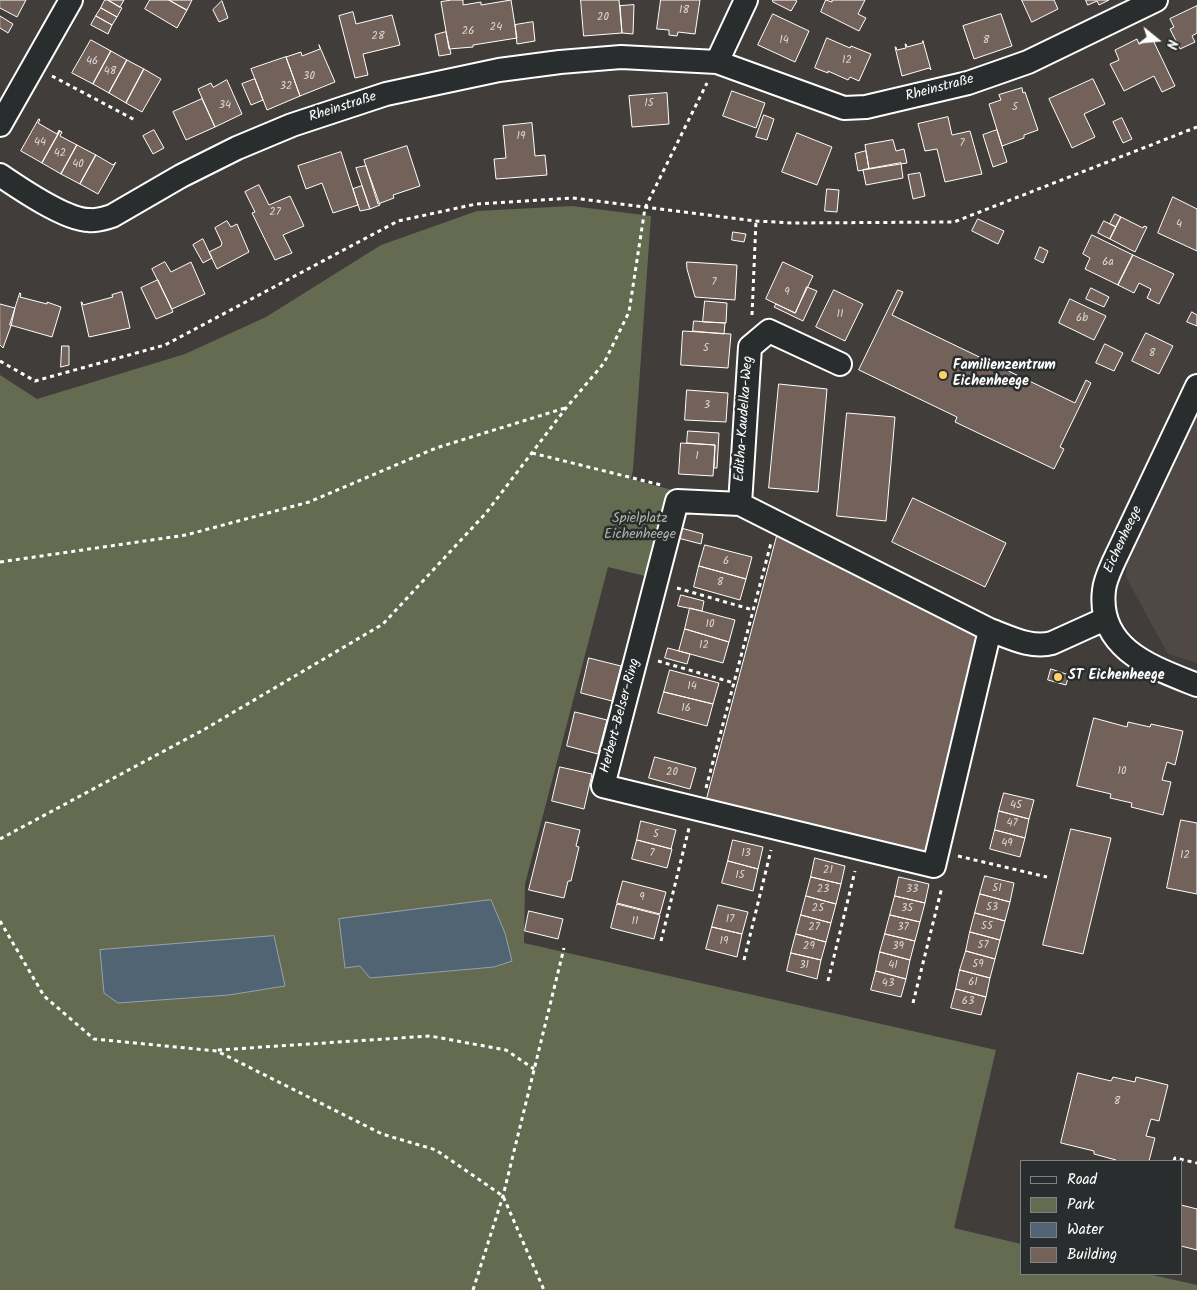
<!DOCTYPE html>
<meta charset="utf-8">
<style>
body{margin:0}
#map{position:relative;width:1197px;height:1290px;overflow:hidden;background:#403d3b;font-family:Kalam,sans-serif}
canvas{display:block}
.legend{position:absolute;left:1020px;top:1160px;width:162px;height:115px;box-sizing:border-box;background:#2a2d2e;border:1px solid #7f8182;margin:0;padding:6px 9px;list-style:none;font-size:15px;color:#fff}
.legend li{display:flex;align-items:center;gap:10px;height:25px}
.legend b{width:25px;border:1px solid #7f8182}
.north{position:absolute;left:1132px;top:15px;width:50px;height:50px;-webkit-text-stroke:4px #2a2d2e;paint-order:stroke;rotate:107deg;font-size:14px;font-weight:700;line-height:20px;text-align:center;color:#fff}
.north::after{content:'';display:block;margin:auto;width:18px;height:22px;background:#fff;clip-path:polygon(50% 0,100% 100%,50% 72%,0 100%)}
</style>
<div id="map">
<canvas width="1197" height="1290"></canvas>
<ul class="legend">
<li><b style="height:6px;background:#2a2d2e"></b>Road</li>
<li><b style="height:14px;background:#656b51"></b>Park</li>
<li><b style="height:14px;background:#506474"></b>Water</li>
<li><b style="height:14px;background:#73625a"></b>Building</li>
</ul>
<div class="north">N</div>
</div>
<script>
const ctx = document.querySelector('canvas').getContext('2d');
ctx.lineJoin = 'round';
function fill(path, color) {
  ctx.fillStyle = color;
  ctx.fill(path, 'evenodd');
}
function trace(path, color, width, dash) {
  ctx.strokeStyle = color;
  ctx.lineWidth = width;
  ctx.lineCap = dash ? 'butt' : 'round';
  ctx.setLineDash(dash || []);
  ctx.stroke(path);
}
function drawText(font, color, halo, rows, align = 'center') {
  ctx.font = font + ' Kalam,sans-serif';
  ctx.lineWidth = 5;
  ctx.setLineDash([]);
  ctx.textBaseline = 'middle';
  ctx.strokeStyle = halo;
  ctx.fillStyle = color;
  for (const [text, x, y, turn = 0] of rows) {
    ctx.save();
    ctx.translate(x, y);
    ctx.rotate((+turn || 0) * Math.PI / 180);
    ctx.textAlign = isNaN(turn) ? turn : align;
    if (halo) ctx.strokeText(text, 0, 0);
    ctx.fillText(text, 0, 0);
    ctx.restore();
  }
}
fill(new Path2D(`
 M1197,404V663L1168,654L1126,577L1127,558Z`), '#4f4844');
fill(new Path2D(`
 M572,206L651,216L633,470L631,479L672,490L649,577L608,567L525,884L524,943L996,1050L954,1228L1021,1244V1274H1148L1197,1285V1290H0V375L37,399L185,354L266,317L381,245L477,211ZM491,901L505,933L512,961L494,967L371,978L360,966L345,968ZM285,986L229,995L118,1003Z`), '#656b51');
const water = new Path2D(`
 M491,900L505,933L512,961L494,967L370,978L360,966L345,968L339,919Z
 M274,936L285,986L229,995L118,1003L104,993L100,950Z`);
fill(water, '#506474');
trace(water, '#96a2ac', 1);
const building = new Path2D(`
 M0,0H26L17,17L0,8Z
 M105,0H108L122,8L117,17L101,8Z
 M108,0H124L120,7Z
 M150,0H169L187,10L177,28L145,9Z
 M169,0H192L187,10Z
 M452,0H463V5L481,2V5L511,0L517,38L473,45V47L449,49L441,2Z
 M581,0H619L622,33L584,36Z
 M661,0H700L695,34L678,32L677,36L669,35V30L657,29Z
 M773,0H795L797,1L791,11L773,2Z
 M826,0L832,2V0H865L858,14L866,18L859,31L821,12Z
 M1022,0H1054L1058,9L1032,22Z
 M1086,0H1109L1099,5L1097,1L1088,5Z
 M222,1L228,18L219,22L213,10Z
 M634,5L633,34L622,33L620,6Z
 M1197,6V33L1192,36L1195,42L1180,49L1170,29L1174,27L1170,19Z
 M101,8L117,17L112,25L96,16Z
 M353,12L356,24L392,15L400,45L363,54L368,75L355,78L339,16Z
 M773,14L809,31L795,62L758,45Z
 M1001,14L1012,46L974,59L963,26Z
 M0,16L13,24L8,33L0,28Z
 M96,16L112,25L108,34L91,25Z
 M533,22L535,41L517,44L515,25Z
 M446,32L451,54L439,56L435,35Z
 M827,38L850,48L851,46L871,54L859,81L850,77L848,80L828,71V73L815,68Z
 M1152,38L1175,86L1162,92L1154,76L1124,91L1110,64L1119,60L1115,50L1137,39L1139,44Z
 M91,40L111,51L93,84L72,73Z
 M923,41L931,70L929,68L902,76L895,47H896L897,50L906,48L905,44H906L907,47L922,43Z
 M319,45L335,82L300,96L286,57L301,52L302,56L320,49Z
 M111,51L127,60L109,93L93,84Z
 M286,57L300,96L267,110L251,69Z
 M127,60L144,69L126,103L109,93Z
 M144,69L161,79L142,112L126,103Z
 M255,79L263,100L251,105L242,84Z
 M1093,79L1105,104L1084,114L1095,137L1072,148L1049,99Z
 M227,80L242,114L215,127L198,89L211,83L213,87Z
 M1022,88L1023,93L1025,92L1038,130L1024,135V138L1002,146L989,104L1001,100L999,95Z
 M732,91L765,103L756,128L723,116Z
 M667,93L669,124L632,127L629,96Z
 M202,99L215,127L186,140L173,112Z
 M764,115L774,119L767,140L756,137Z
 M948,117L952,135L970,131L982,174L945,182L937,149L925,151L918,124Z
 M1122,118L1132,139L1123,143L1113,122Z
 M39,119L40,120L38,123L57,134L59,130L60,131L42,163L21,151Z
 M532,123L535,156L545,155L547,175L496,179L494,159L506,158L503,126Z
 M154,130L164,148L153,154L143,136Z
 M997,130L1007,162L993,167L983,135Z
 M60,131L62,132L60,136L77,145L61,174L42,163Z
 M797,133L832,147L817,185L782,172Z
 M893,140L896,151L904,149L907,163L869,169L865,145Z
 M77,145L96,155L80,184L61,174Z
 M407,146L420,186L393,195L394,198L378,204L364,160Z
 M866,151L869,169L858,171L855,154Z
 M341,152L358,205L333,213L322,183L306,189L298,166Z
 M96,155L113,165L116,162L98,194L80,184Z
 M901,163L903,178L866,185L863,170Z
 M366,166L380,205L370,209L356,168Z
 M920,173L925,196L913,199L908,175Z
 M259,185L269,205L290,196L304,226L283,235L292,253L275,260L252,213L255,212L245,192Z
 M362,186L370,209L360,211L353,189Z
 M827,189L839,190L837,212L825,211Z
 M1173,197L1197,209V251L1158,233Z
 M1115,214L1121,217L1116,227L1110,224Z
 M1121,217L1143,228L1144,226L1147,227L1135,252L1110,239Z
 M978,219L1004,231L998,244L972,231Z
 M227,221L231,227L237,224L249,252L217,269L209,252L221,246L222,243L215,228Z
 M1104,221L1116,227L1110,239L1098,233Z
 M733,232L746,234L744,242L732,240Z
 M1092,235L1133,255L1118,285L1085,269L1090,258L1083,254Z
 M203,239L212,258L203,263L193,245Z
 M1040,247L1048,251L1043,263L1035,259Z
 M1133,255L1174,274L1159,304L1147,298L1151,289L1139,283L1134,293L1118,285Z
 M165,262L171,272L191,262L205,294L172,309L152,269Z
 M687,262L737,265L735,300L695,297L687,269Z
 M783,262L813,276L795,313L766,299Z
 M158,280L173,312L156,319L141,288Z
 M807,287L817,291L803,321L774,307L776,304L795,313Z
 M1091,288L1109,297L1104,307L1086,299Z
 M834,290L863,304L845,341L816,327Z
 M898,290L903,292L892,315L1075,403L1086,380L1091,383L1060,447L1064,449L1054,469L955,422L957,417L859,370Z
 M122,292L130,328L89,337L81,302H82L83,305L113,297L112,295Z
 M20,293L21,294L20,297L47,304V302L61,307L52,337L10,325Z
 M1070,299L1106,316L1094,340L1059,323Z
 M705,301L727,303L726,323L703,322Z
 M0,304L15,308L11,326L3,348L0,345Z
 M1192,312L1197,315V326L1187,322Z
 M694,321L725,323L724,334L693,331Z
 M683,331L731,334L728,368L681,365Z
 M1146,333L1173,346L1159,374L1132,361Z
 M1105,344L1123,353L1114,371L1096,363Z
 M62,346H69V365L61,367Z
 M779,384L827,389L818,492L769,488Z
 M687,390L728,393L726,422L685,420Z
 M847,413L895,417L886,521L837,516Z
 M688,431L719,433L717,468H714L715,445L687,443Z
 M681,443L715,445L713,476L679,474Z
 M913,498L1006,543L985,587L892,542Z
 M681,528L703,534L701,544L678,538Z
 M777,536L977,633L926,855L706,802Z
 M705,545L752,557L746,579L699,566Z
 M699,566L746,579L740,600L694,587Z
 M681,595L704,601L702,611L678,606Z
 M690,608L735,620L729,642L685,629Z
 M685,629L729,642L723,663L679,651Z
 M668,648L690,654L687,664L665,658Z
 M589,658L621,666L612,701L581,693Z
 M1051,669L1069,675L1066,685L1048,680Z
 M670,670L719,683L713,704L664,692Z
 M664,692L713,704L707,726L658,713Z
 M575,712L607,720L598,754L567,746Z
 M1094,718L1127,727L1128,722L1150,727L1151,724L1183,731L1175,765L1167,762L1162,780L1171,782L1163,815L1131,807L1132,803L1110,798L1111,794L1077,786Z
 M655,757L696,768L690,789L649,778Z
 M560,767L592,774L584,809L552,801Z
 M1004,793L1034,800L1029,819L999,811Z
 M999,811L1029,819L1025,838L995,830Z
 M1181,820L1197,823V894L1167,888Z
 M641,821L676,830L671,849L637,840Z
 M546,822L580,830L576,846L579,847L571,881H568L564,898L529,890Z
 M1071,829L1111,838L1083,954L1043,945Z
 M995,830L1025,838L1020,857L990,849Z
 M637,840L672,849L667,868L632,859Z
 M733,840L763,847L758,869L728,861Z
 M815,858L845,866L841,884L811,877Z
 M728,861L758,869L753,891L722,883Z
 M985,876L1014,883L1010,902L980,894Z
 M811,877L841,884L836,904L806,896Z
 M899,877L929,884L925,903L895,896Z
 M623,881L666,892L660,914L617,903Z
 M980,894L1010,902L1005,921L975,913Z
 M806,896L836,904L831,923L801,915Z
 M895,896L925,903L920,922L890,915Z
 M617,904L660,915L654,939L611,928Z
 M718,905L748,912L742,934L712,927Z
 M529,911L563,919L558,939L525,931Z
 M975,913L1005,921L1000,940L970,932Z
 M801,915L831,923L826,942L796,934Z
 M890,915L920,922L915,941L885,934Z
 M712,927L742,934L737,957L706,949Z
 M970,932L1000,940L995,959L966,951Z
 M796,934L826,942L821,960L791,953Z
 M885,934L915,941L910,960L880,952Z
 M966,951L995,959L990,978L960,970Z
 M880,952L910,960L906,979L876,971Z
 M791,953L821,960L817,979L787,971Z
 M960,970L990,978L986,997L956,989Z
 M876,971L906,979L901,997L871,990Z
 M956,989L986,997L981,1015L951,1008Z
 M1078,1073L1111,1081L1113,1077L1135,1082L1136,1077L1168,1085L1159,1121L1151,1119L1146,1136L1155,1138L1149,1161H1115L1116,1160L1094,1154V1151L1061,1143Z
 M1181,1205L1197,1209V1250L1181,1246Z`);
fill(building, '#73625a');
trace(building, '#fff', 1);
const minor = new Path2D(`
 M717,62L746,0
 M0,125L71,0
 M0,175C19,188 66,220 89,220C97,221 105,218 112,216L181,176L237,148L292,125L386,94L499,70L560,62L621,57L717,62L844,108L866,107L968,83L1028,62L1156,0
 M1197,386L1114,561C1110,570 1105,580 1104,590C1097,649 1152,667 1197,685
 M740,504L750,347L769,331L840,364
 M990,630L934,866L603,786L677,501L740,504L990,630C1009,637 1032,649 1052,643L1105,619`);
trace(minor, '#fff', 26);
trace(new Path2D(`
 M52,76L135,120
 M752,315L756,221
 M0,361L35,381L165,345L398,221L476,204L572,198L756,221L793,223L954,222L1197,127
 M532,453L661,485
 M0,562L186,535L309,502L436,448L565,408
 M677,588L753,610
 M658,661L734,683
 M706,788L771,543
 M0,839L205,729L383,624L486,513L566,408L604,363L629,312L645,208L707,83
 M958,856L1047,877
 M0,921L44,996L94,1039L217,1051L382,1134L436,1150L503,1196L544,1290
 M661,941L689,828
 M744,960L771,850
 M828,981L855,871
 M913,1003L942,887
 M218,1050L430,1036L506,1050L534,1069
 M1174,1161L1175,1158L1197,1163
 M473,1290L503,1196L564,948`), '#fff', 3, [4, 4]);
trace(minor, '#2a2d2e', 22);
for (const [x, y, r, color] of [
 [943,375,5,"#ffd166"],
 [1058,677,5,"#ffd166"]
]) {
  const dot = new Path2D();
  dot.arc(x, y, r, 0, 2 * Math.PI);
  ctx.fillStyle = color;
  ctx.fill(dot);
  trace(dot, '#2a2d2e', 2);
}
drawText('11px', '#dcd8d6', null, [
 ["18",684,11],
 ["20",603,18],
 ["24",496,28],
 ["26",468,32],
 ["28",378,37],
 ["14",784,41],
 ["8",986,41],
 ["12",847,61],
 ["46",92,62],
 ["48",110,72],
 ["30",309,77],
 ["32",286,87],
 ["15",649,104],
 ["34",225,106],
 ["5",1015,108],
 ["19",521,137],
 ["44",40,143],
 ["7",962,144],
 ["42",60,154],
 ["40",78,165],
 ["27",275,213],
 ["4",1179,225],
 ["6a",1108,263],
 ["7",714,283],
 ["9",787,293],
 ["11",840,315],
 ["6b",1082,319],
 ["5",706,349],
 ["8",1152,354],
 ["3",707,406],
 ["1",697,457],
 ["6",726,562],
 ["8",720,583],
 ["10",710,625],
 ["12",704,646],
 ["14",692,687],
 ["16",686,709],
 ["10",1122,772],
 ["20",672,773],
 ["45",1016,806],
 ["47",1012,824],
 ["5",656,835],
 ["49",1007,844],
 ["7",652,854],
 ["13",746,854],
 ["12",1185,856],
 ["21",828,871],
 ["15",740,876],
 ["51",997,889],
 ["23",823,890],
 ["33",912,890],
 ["9",642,898],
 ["53",992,908],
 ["25",818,909],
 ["35",907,909],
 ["17",730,920],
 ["11",635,922],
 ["55",987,927],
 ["27",814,928],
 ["37",903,928],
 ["19",724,942],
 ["57",983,946],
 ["29",809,947],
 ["39",898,947],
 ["59",978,965],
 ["31",804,966],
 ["41",893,966],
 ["61",973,983],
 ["43",888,984],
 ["63",968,1002],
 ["8",1117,1102]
]);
drawText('14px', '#fff', '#2a2d2e', [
 ["Rheinstraße",940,89,-15],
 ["Rheinstraße",343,108,-18],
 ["Editha-Kaudelka-Weg",745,419,-86],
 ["Eichenheege",1124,540,-65],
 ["Herbert-Belser-Ring",621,716,-75]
]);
drawText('bold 14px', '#fff', '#2a2d2e', [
 ["Familienzentrum",953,367],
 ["Eichenheege",953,383],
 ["ST Eichenheege",1068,677]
], 'left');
drawText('14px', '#b2b5a8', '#2a2d2e', [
 ["Spielplatz",640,520],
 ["Eichenheege",640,536]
]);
</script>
